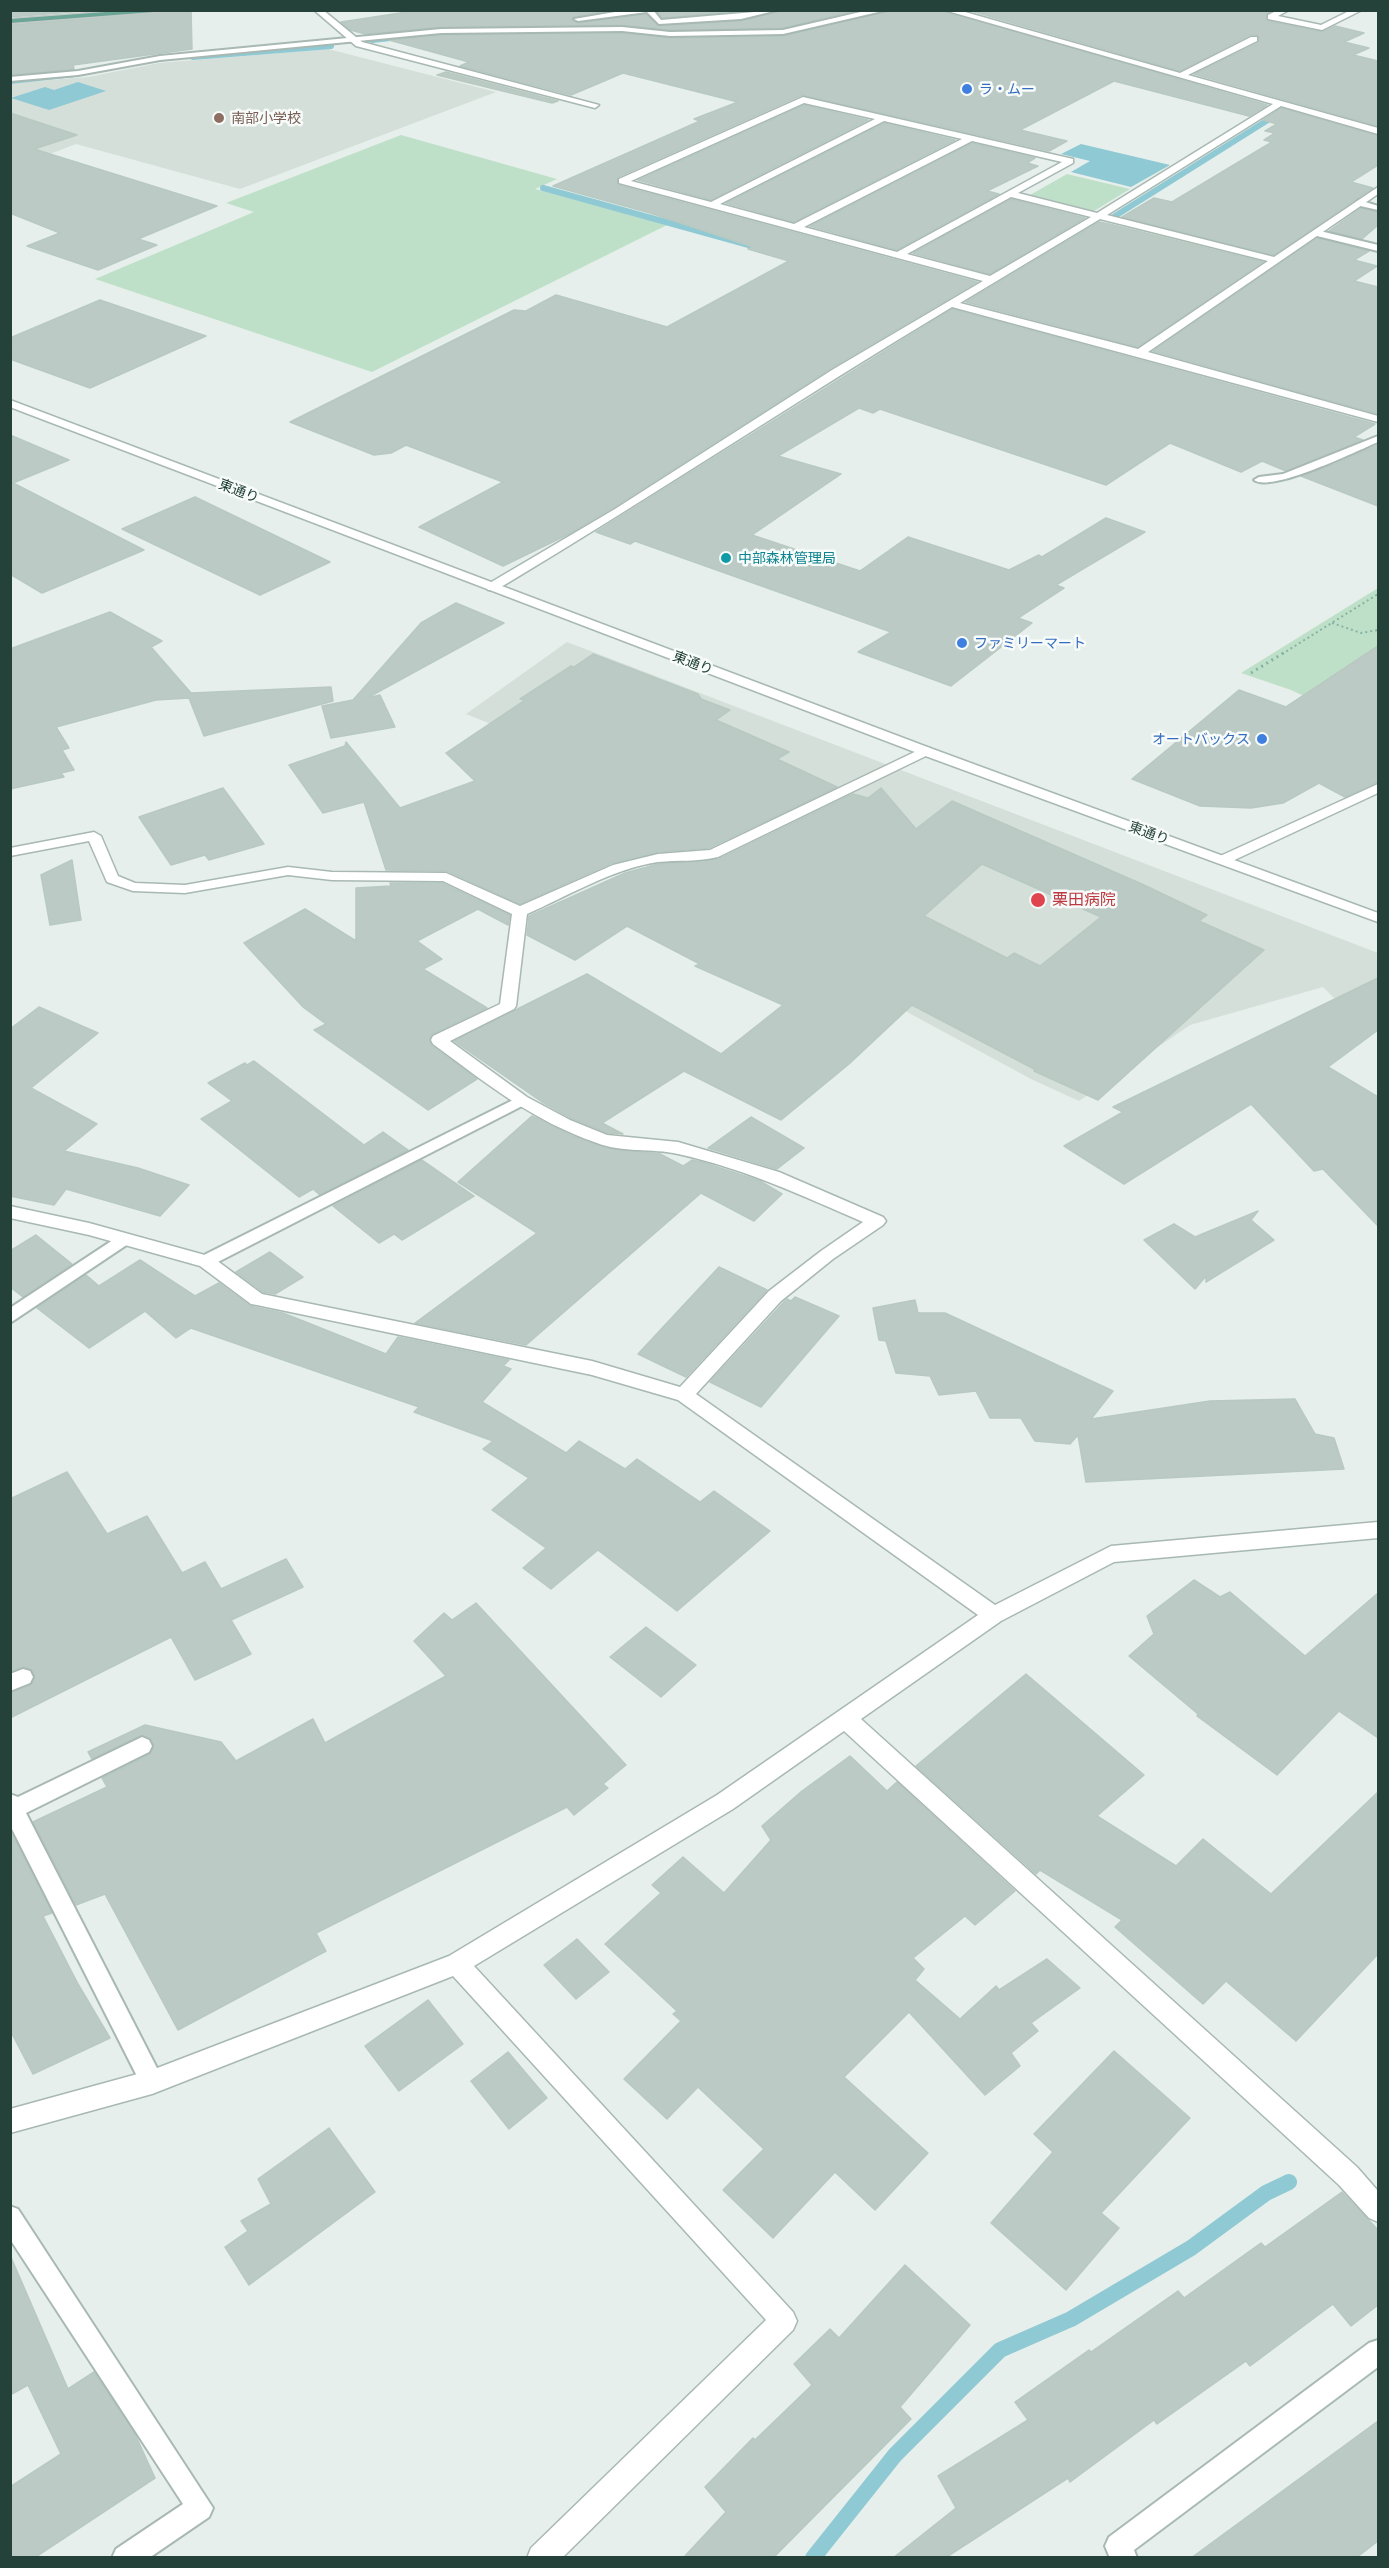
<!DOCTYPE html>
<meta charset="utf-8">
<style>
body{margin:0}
#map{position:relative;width:1389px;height:2568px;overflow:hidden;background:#e6efeb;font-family:Commissioner,sans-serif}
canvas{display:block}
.frame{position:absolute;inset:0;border:12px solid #24423a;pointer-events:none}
</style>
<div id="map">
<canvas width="1389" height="2568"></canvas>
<div class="frame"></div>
</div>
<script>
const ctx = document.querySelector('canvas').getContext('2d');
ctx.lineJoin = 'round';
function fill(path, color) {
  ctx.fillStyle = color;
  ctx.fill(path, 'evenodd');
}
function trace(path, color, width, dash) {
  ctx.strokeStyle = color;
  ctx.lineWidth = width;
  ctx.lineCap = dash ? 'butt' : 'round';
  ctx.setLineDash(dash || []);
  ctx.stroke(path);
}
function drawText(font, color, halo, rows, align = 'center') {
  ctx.font = font + ' Commissioner,"Noto Sans JP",sans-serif';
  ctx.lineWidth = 5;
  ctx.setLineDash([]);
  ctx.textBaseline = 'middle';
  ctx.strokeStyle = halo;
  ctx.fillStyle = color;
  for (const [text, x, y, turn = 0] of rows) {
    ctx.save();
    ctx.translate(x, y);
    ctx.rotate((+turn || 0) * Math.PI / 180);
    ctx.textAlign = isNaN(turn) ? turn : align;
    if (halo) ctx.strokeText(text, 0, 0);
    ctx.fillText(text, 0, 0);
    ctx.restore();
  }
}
fill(new Path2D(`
 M328,49L496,92L240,189L76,144L11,169V83L88,77L159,63Z
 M567,642L1378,953V1025L1343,1007L1323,987L1190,1025L1079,1101L1031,1079L896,1006L777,834L754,825L730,839L710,844L603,769L466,714Z`), '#d4dfda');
fill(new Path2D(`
 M401,135L557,179L535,189L667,225L372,372L95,279L254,212L226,203Z
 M1067,174L1130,189L1094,211L1030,195Z
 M1378,588V730L1291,690L1241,673Z`), '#bfe0c8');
fill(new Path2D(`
 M78,82L106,91L49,110L11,98L45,87L54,90Z
 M1081,144L1170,165L1131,187L1071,172L1090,161L1061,154Z`), '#8ec9d4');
trace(new Path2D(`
 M433,33C496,33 559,30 621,32C684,34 752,44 813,26
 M372,40L409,36
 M193,57L331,46
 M10,81L75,74
 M543,188L756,247
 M1115,216L1279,113`), '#8ec9d4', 6);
trace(new Path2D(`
 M813,2558L895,2455L1000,2350L1071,2319L1191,2248L1266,2193L1289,2182`), '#8ec9d4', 16);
const building = new Path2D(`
 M10,10H95L10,17Z
 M191,10L192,49L73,65L74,69L10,75V25Z
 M420,10H611L574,17L572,20L578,23L646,14L659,26L741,21L780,10H857L783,28L670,30L622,25L441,27L366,34L350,30L341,22Z
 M656,10H746L662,18Z
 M889,10H942L1267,105L1249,116L1114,81L1020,130L1067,141L1049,151L802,95L618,177V185L977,282L831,368L614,507L569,534L503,566L419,527L503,482L406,445L391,453L374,455L290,422L514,310L526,311L556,295L667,327L789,261L748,249L753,247L650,213L553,186L700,121L694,119L738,102L623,73L571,95L460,66L469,62L389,40L441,35L622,33L670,38L783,36Z
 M968,10H1269L1271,11L1266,15L1268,21L1322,32L1335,26L1364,33L1344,42L1369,48L1353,55L1378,61V126L1194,74L1258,43L1259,37L1257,35H1250L1180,71Z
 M446,72L558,101L552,103L437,75Z
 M804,105L868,120L711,200L638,180Z
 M1281,108L1378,136V165L1351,182L1373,188L1274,255L1122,217L1154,198L1172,202L1272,142L1264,140L1275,133L1265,131L1277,124L1263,120Z
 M10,113L77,135L34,149L217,206L138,239L157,245L98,270L27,246L60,233L10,213Z
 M884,123L955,140L794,222L726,203Z
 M972,143L1035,158L1027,163L1038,166L987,191L999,194L897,250L810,226Z
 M1011,199L1085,218L990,274L913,253Z
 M1361,208L1378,212V225L1362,239L1329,231Z
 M1099,222L1109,224L1263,262L1138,347L966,302Z
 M1317,238L1369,251L1354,260L1377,266L1354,281L1378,287V414L1153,351Z
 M100,300L206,336L90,388L10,359V338Z
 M952,309L1375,424L1354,437L1363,440L1286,471L1262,461L1241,472L1170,443L1106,485L880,409L873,413L859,408L778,456L841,474L752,535L860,571L908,537L1009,570L1039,555L1042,557L1106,518L1145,532L1056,585L1064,588L1018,618L1032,623L951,686L858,652L891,632L635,541L630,544L596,532Z
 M10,435L69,460L13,483L144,550L42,593L10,574Z
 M1378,445V506L1301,476L1335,464Z
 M195,497L330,562L260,595L122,529Z
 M456,603L504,623L367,698L380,695L395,727L331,738L322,706L353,700L421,623Z
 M110,612L162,641L151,647L191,693L331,687L333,701L204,736L189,698L156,700L56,727L69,748L62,750L74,770L61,773L64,777L10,789V649Z
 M1378,646V782L1345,797L1319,783L1283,803L1251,808L1200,806L1132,779L1239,690L1286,707Z
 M593,654L698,694L701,699L730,710L716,720L789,752L777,759L837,787L709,848L658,852L612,863L520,904L447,871L386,870L364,802L323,813L289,765L345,746L346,742L400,808L475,781L446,753L525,700L520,699L571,666L574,667Z
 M223,788L264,844L209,860L205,855L171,865L139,817Z
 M881,788L916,829L952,801L1144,885L1207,915L1199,921L1264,950L1098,1100L1034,1071L1036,1070L912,1005L849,1064L781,1120L684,1071L602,1123L623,1134L608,1133L571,1118L542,1102L454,1041L587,974L721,1054L783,1005L695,966L700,964L627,926L575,960L527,935L529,916L625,873L658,864L719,859L853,794L868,798ZM982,864L1101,917L1040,966L1014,953L1007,958L924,916Z
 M72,860L81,920L50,925L41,875Z
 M390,883H442L510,915L508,925L478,909L417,941L442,959L423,969L487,1008L431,1035L429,1041L432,1046L477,1079L428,1110L314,1030L326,1024L303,1007L244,943L305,909L356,941V888L391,886Z
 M1378,978V1030L1328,1067L1378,1097V1226L1323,1169L1314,1171L1251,1104L1124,1184L1064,1146L1123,1112L1113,1107Z
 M39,1007L98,1033L31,1088L97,1124L64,1151L138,1168L189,1185L160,1216L66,1189L54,1205L10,1196V1029Z
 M254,1061L364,1145L383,1132L408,1150L320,1195L313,1189L299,1197L201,1119L232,1101L208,1083L245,1063L247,1065Z
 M532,1116L573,1136L606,1148L660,1154L683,1166L692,1160L702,1162L760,1181L782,1194L754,1221L701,1193L526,1345L415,1323L537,1233L458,1182Z
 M751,1117L804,1148L777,1169L708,1148Z
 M422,1160L474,1196L402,1240L394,1234L379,1243L333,1206Z
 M1258,1211L1251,1220L1274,1240L1206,1282V1276L1195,1289L1144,1240L1174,1224L1195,1237Z
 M36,1235L72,1264L23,1297L10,1287V1251Z
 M270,1252L303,1277L275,1294L263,1292L236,1272Z
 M140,1260L195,1296L219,1283L250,1306L283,1313L386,1354L398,1337L509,1360L503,1366L511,1369L482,1402L566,1453L579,1441L625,1469L637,1459L700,1502L714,1491L770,1531L677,1611L598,1550L551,1589L523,1568L546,1548L492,1510L529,1478L483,1449L493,1441L414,1412L419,1407L191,1328L176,1338L145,1311L89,1348L37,1308L86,1275L99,1286Z
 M719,1267L767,1290L686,1377L638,1354Z
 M795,1297L839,1316L761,1407L710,1382L783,1303L787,1299L791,1301Z
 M915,1300L918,1313H945L1113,1391L1091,1419L1210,1401L1295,1399L1315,1434L1334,1438L1344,1469L1086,1482L1078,1435L1070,1444L1035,1441L1021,1418H990L976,1391L939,1395L930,1376L896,1373L886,1341L879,1340L873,1308Z
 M67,1472L107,1534L147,1516L182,1573L205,1562L221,1589L286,1559L303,1587L231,1620L251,1654L195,1680L171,1637L10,1718V1693L31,1685L35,1678L32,1670L24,1667L10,1671V1499Z
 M1194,1580L1220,1597L1230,1592L1305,1656L1378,1593V1738L1339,1711L1277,1775L1197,1716L1198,1714L1129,1656L1154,1634L1147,1616Z
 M476,1603L626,1765L603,1784L608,1788L574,1815L567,1807L316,1933L326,1951L178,2030L105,1894L76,1905L33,1822L107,1787L102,1778L150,1754L154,1745L150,1738L143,1735L92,1759L88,1752L145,1725L221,1742L236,1761L313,1719L325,1743L446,1676L414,1641L444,1613L452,1620Z
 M646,1627L696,1665L661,1697L610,1657Z
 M1026,1674L1144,1775L1097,1816L1176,1866L1203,1839L1271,1894L1378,1792V1954L1296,2041L1226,1981L1203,2004L1115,1927L1122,1920L1040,1870L1036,1874L916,1766Z
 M850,1756L887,1791L897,1782L1015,1891L975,1925L965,1916L913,1958L924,1969L915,1980L960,2019L996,1986L999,1990L1047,1959L1080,1988L1031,2023L1038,2031L1011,2053L1020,2066L985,2095L909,2012L844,2077L928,2153L875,2210L835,2172L773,2238L723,2190L764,2149L698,2087L667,2119L624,2079L681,2021L673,2014L677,2011L605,1944L661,1893L652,1885L683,1857L724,1893L771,1840L762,1826L802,1791Z
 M12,1833L52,1913L43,1916L78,1984L110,2038L33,2074L10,2030Z
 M577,1939L609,1972L576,1999L544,1965Z
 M428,2000L463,2044L399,2091L365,2046Z
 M1114,2051L1190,2118L1101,2213L1119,2228L1066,2290L991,2223L1053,2152L1034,2134Z
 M508,2052L547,2098L509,2129L471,2081Z
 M329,2128L375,2192L249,2285L225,2247L248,2231L241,2221L271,2204L258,2179Z
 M1342,2192L1378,2230V2305L1351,2326L1333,2304L1250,2366L1246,2361L1157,2424L1154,2420L1070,2482L1068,2478L945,2558H893L956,2508L938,2476L1028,2420L1015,2402L1089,2350L1091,2352L1178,2291L1184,2298L1261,2243L1265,2247Z
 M10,2255L68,2389L94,2372L134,2432L155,2478L34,2558H10V2487L61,2454L28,2385L10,2395Z
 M905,2265L970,2325L900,2407L911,2419L773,2558H683L726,2512L705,2487L753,2438L755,2440L812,2385L794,2364L830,2329L839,2338Z
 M1378,2421V2541L1356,2558H1191Z`);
fill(building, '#bbcac4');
trace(building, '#b8c9c2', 1.5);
const service = new Path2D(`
 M627,10H653L661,20L778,10L741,19L659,24L647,12L578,21L574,19Z
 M869,10H887L783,34L670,36L622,31L441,33L160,60L78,75L10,81V77L78,71L160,56L441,29L622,27L670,32L783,30Z
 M1359,200L1378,206V210L1356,205L1355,203Z
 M1316,230L1378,245V251L1313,235L1312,233Z
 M1378,436V442C1357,451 1271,493 1254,480L1259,477L1283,474Z
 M521,1096L529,1101L526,1104L212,1265H200L198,1261L200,1257Z
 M122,1234L128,1236L130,1240L128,1244L10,1323V1308Z
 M23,1669L30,1671L33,1677L30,1683L10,1691V1674Z
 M142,1737L149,1740L152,1746L149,1752L26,1813L160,2074L163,2082L160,2090L152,2093L144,2090L10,1825V1794L18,1797Z
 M10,2206L18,2209L213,2508L209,2517L149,2558H112L116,2549L183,2504L10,2239Z
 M1378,2340V2367L1134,2550L1137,2558H1110L1105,2546L1109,2537L1369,2343Z`);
const minor = new Path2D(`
 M314,10H323L362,42L599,105L595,108L356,46Z
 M944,10H958L1180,73L1251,37H1257V41L1188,75L1378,128V134L1281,106L1107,215L1274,257L1378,187V194L1148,352L1378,416V422L952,307C799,399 650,498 496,590H488L486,587L488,584L615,509L832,370L983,281L619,183V179L803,97L1073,159V163L1018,193L1097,213L1273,104ZM804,103L875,119L711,202L631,181ZM884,121L962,139L794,224L720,204ZM972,141L1062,162L897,252L804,227ZM1011,197L1091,217L990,276L907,254ZM1100,219L1268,261L1138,349L960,303Z
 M1278,10H1289L1278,16L1321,25L1351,10H1362L1322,30L1268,19V15Z
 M925,747L930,748L932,751L930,754L718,857C698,862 678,860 658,862C612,869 568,896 527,914L516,1006L514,1009L450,1041L527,1097L570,1120L607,1135L678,1142L779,1172L883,1217L886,1221L883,1225L833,1259L781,1301L696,1394L995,1605L1111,1546L1378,1522V1538L1114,1562L1001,1621L861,1719L1357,2167L1378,2191V2222L1369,2218L1339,2185L844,1731L733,1809L474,1966L793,2312L797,2321L793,2330L562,2558H527L531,2548L766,2320L453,1976L152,2094L10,2133V2109L152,2070L449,1956L717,1795L978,1615L678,1400L592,1375L257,1305L251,1304L200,1266L89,1235L10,1218V1206L89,1223L212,1257L262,1294L592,1361L680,1387L769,1291L821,1251L863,1222C803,1196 743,1168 678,1154C652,1148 622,1153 597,1143C533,1121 487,1084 433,1044L431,1040L433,1036L500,1004L512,914L443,881L332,880L288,875L185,893L133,891L107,882L89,841L10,856V848L94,832L101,836L118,876L135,883L185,885L288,867L332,872L446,873L520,906L613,865L658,854L710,850Z
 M1378,784V793L1228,863L1223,864L1216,860L1218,857Z`);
const tertiary = new Path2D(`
 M10,400L930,748L1378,913V922L920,754L10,407Z`);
const primary = new Path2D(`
 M133,10H180L10,23V19Z`);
trace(service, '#a8b8b2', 4);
trace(minor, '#a8b8b2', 3);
trace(tertiary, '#a8b8b2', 3);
trace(primary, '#c2cac8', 3);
trace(new Path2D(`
 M1332,623L1361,633L1378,630
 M1282,654L1378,594`), '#86b3a5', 2, [2, 3]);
trace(new Path2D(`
 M1251,673L1285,652`), '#86b3a5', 3, [2, 4]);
fill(service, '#fff');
fill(minor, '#fff');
fill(tertiary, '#fff');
fill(primary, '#6aa596');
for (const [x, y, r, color] of [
 [967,89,6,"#3f7fe0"],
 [219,118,6,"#8d6e63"],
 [726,558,6,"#0f9aa8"],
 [962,643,6,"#3f7fe0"],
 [1262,739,6,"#3f7fe0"],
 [1038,900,8,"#e0444e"]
]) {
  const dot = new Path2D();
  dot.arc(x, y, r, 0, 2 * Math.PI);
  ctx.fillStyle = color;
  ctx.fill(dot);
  trace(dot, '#f7fbf9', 2);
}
drawText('14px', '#366cbe', '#f7fbf9', [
 ["ラ・ムー",979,89],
 ["ファミリーマート",974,643],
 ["オートバックス",1250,739,"right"]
], 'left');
drawText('14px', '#785e54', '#f7fbf9', [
 ["南部小学校",231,118]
], 'left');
drawText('14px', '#24423a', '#f7fbf9', [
 ["東通り",239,491,21],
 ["東通り",693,663,21],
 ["東通り",1149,833,20]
]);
drawText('14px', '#0d838f', '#f7fbf9', [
 ["中部森林管理局",738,558]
], 'left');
drawText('16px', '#be3a42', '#f7fbf9', [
 ["栗田病院",1052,900]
], 'left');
</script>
